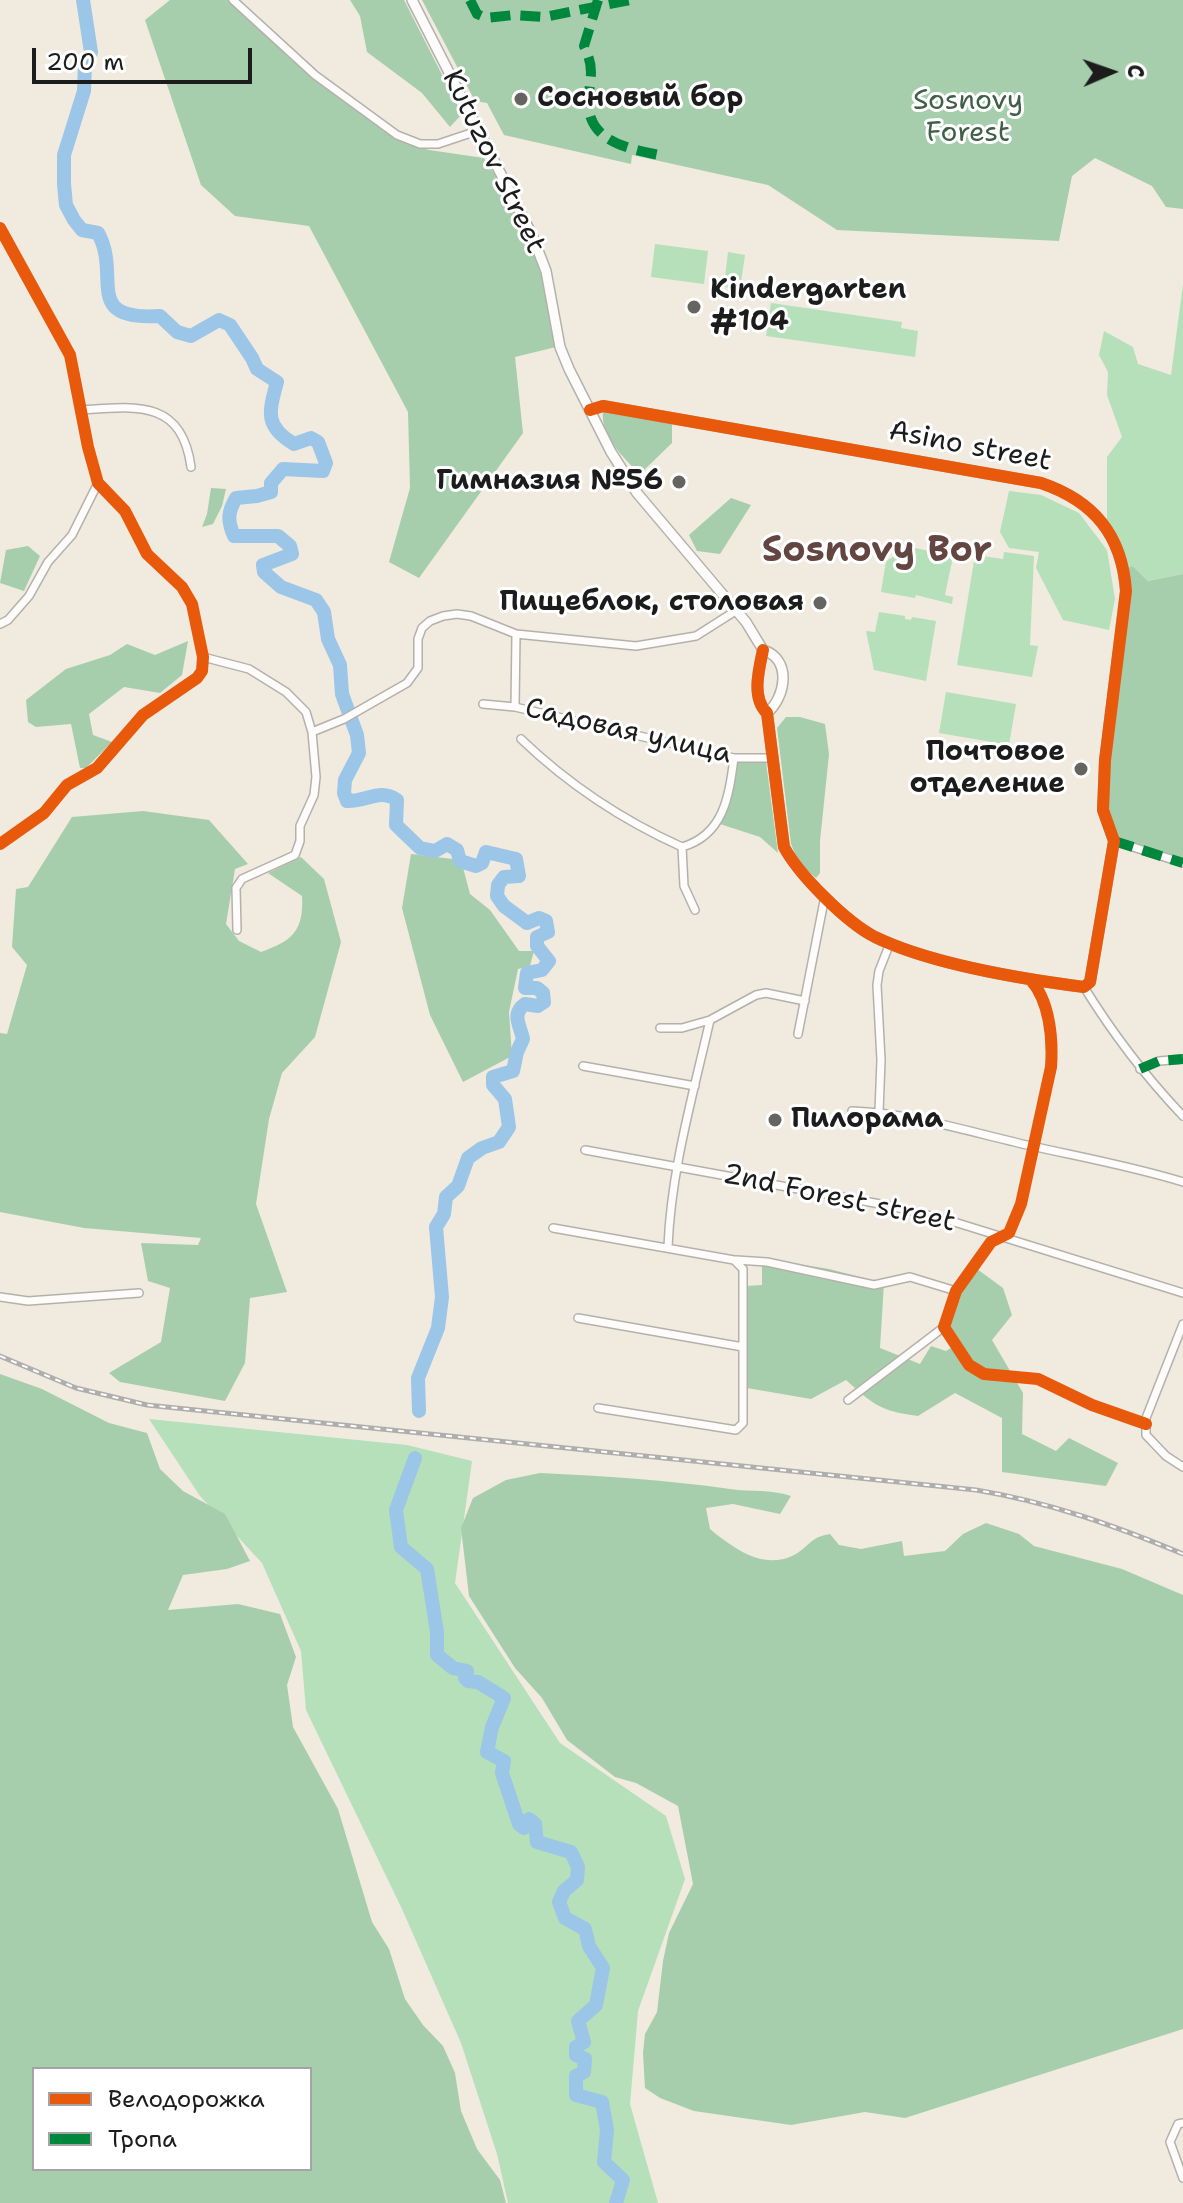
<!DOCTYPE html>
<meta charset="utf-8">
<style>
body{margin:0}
#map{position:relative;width:1183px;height:2203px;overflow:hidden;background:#f0eadf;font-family:"Shantell Sans",sans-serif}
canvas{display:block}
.legend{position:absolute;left:32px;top:2067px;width:280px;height:104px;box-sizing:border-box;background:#fff;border:2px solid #a4a4a4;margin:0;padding:10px 14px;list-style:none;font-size:24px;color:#1c1c1c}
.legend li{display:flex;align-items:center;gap:16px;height:40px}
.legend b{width:40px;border:2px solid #a4a4a4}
.north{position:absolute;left:1071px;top:32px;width:80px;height:80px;-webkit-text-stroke:6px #fff;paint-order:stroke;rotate:88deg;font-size:22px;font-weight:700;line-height:32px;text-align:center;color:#1c1c1c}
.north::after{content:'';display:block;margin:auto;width:28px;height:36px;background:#1c1c1c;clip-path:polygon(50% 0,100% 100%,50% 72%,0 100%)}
.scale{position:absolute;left:32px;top:48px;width:220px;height:36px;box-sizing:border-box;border:4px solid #1c1c1c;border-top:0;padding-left:10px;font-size:24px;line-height:28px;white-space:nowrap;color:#1c1c1c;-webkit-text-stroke:6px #fff;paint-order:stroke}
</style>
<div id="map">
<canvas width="1183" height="2203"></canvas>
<ul class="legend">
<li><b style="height:10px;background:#e8590c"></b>Велодорожка</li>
<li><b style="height:10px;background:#00873e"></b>Тропа</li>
</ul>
<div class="north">С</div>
<div class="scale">200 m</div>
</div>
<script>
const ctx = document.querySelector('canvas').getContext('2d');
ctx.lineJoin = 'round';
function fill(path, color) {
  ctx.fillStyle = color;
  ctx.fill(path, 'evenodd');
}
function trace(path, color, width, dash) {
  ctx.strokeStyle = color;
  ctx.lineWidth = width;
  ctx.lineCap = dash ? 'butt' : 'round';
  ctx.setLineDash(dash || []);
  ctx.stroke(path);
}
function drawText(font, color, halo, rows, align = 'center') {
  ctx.font = font + ' "Shantell Sans",sans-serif';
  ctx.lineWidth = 6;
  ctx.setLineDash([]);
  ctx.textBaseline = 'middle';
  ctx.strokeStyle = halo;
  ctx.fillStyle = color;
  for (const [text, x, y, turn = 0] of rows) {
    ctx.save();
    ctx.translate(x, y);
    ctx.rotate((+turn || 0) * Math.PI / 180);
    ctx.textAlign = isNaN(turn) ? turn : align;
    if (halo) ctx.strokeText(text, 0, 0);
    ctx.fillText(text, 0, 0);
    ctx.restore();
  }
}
fill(new Path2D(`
 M655,244L708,251L704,284L651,277Z
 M728,252L745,255L740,289L724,287Z
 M1183,284V574L1148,581L1133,566L1127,568L1107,525V457L1122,437L1107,395L1108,372L1099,355L1104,331L1133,347L1138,364L1171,375Z
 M771,303L902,322L901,328L918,331L915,357L766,336Z
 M1009,491L1041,495L1079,513L1107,550L1115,599L1109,630L1063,620L1036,568L1039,552L1009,548L1000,532Z
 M910,547L940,553L941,549L954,552L945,595L953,597L952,604L916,595L915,598L881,592L886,561Z
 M1004,552L1034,556L1030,645L1038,646L1032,677L957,665L975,555L1003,559Z
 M879,612L905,616V619L911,620L912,617L936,621L926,681L874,670L866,631L875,632Z
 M946,692L1016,704L1009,745L939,733Z
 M149,1419L407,1445L472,1461L455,1583L560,1743L666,1816L685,1879L638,2011L630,2104L658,2203H508L497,2154L461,2043L402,1909L306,1710L301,1651L262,1563L200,1496Z`), '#b5e0ba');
fill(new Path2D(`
 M170,0H229L314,77L396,139L429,150L484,158C508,194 532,232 542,274C548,298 552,323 556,347L515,357L523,433L419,578L389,562L410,488L408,412L309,226L235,216L201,185L145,20Z
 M350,0H404L462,114L450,127L422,93L367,52L360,16Z
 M422,0H1183V209L1166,207L1152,186L1095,158L1072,176L1059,241L837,230L768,185L632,155L631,164L504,135L487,103L475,101Z
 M603,411L672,424V443L640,474C624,458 600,436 603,411Z
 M211,488L226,489L222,506L213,524L202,527L207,514Z
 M731,498L751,505L720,554L697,551L689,535Z
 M28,546L40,556L24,591L0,583L6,550Z
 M1133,566L1148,581L1183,574V861L1116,839L1107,810L1109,760L1129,591L1127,568Z
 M188,641L182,675L160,693L124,687L89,714L93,735L112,742L86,768H80L71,724L36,727L28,722L26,700L66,669L110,655L127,644L155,655Z
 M786,717H800L825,724L829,754L820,841V873L816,878L799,863L791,844L777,728Z
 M736,762H766L778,853L760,837L720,824L731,798Z
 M143,811L209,820L248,864L235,869L226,924L239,941L261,952C292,941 304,931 302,896L268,873L301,857L324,879L341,942L315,1037L282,1073L269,1119L256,1204L287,1292L250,1298L245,1363L225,1401L120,1382L109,1373L161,1342L170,1288L148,1281L141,1243L198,1245L201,1238L84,1228L0,1212V1033L7,1034L27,965L12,947L16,889L28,887L72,817Z
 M411,854L461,860L470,894L490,910L519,951H534L530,966L518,969L509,1012L512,1056L463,1082L430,1015L402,908Z
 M762,1258L829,1269L884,1283L880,1348L920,1364L931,1346L946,1351L960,1342L950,1326L959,1293L977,1269L1003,1288L1012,1315L992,1340L1023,1393L1022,1434L1056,1451L1069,1438L1118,1463L1106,1486L1002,1472V1418L955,1393L918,1416C880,1411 874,1405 846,1380L811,1399L747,1388L746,1286L762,1285Z
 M0,1374L42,1389L109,1423L147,1433L160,1469L183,1491L225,1514L250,1561L227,1569L183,1575L168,1610L238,1604L280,1614L296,1657L287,1685L293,1727L338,1809L372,1922L389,1949L405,1999L423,2025L443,2046L455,2073L461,2111L477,2149L500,2180L506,2203H0ZM34,2069H310V2169H34Z
 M540,1473C604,1476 667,1480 730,1489C752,1492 770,1489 791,1496L780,1514L733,1504L706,1508L710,1529C732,1547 762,1570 792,1556C809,1548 809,1537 830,1534L839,1545L861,1549L902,1541L904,1556L945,1551L963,1534L986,1523L1019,1534L1034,1546L1122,1569L1183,1595V2029L905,2118L865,2112L791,2125L694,2111L660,2098L645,2088L643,2053L645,2034L657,2012L663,1961L669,1933L693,1884L678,1806L636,1783L615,1777L567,1740L542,1698L515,1668L469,1596L461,1528L473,1498L506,1480Z`), '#a7ceac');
trace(new Path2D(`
 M83,0L91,52L85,65L84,91L64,155V184L66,205L74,220L82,230L98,233C122,276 81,321 160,316L177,332L191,336L219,320L230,325L252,358L257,369L277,382C269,412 264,426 294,444L311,438L318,442L326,463L323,471L283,469L271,483V492L257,496L236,498C228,512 227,520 234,536H278L290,546L292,554L263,565L264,572L281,587L316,600L324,612L328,639L340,665L342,694L357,735L359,753L345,780L344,793L347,801C367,802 379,788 397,800L396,825L420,848L435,851L447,844L457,850L460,861L476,866L482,863L486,852L516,859L519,876L504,877L498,885L497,896L504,906L527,923L539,918L546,921L548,932L537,937V946L549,961L542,970L527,973L525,988H537L543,993L544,1002L538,1006L525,1004C511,1014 520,1025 523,1039L517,1052L513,1071L493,1077V1085L505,1099L509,1127L499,1142L482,1148L468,1158L458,1186L446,1197L444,1214L436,1227L442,1297L438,1328L418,1378L419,1411
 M415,1458L396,1510L401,1547L427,1569L437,1632V1655L453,1668L467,1671L465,1678L468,1681L478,1682L504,1698L492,1727L487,1752L504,1761L502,1773L519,1824L524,1828L529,1819L535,1824L537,1842L571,1852L578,1867L577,1880L564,1891L559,1902L565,1918L585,1929L589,1946L603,1968L596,2005L578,2021L584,2042L576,2047V2055L585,2059L584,2072L576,2076V2095L602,2102L607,2130L604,2162L623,2180L616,2203`), '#9bc6e7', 14);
const minor = new Path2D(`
 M233,0L315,75L397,135L420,144H438L480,130
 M0,228L70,355L88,447L98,483L125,511L147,554L182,587L192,604L203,657L202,671L197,678L143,715L97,768L67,785L44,813L0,844
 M82,410C137,406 182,400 191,467
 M0,624L8,620L29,596L48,562L72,535L98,483
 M203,657L249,669L286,692L306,712L312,732L316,777L314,795L300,826V841L295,855L242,879L236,888L237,930
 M483,704L515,707L734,758H773
 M515,707L516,634
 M312,732L344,719L407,683L418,668V639L422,628L430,621L443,616L457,614L471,616L516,634L636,646L696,636L737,610
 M521,739C568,784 622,820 682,847C724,835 729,796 734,758
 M1114,841L1183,863
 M682,847L684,886L695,910
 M1030,979C1050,1001 1053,1039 1051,1067L1021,1204L1009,1233L991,1242L956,1291L944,1327L969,1365L984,1374L1038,1379L1092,1405L1146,1424
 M1084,987C1113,1034 1145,1076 1183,1116
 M660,1028H682L710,1020
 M798,1034L825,896
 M583,1066L695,1086
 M1140,1069L1159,1061L1183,1059
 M852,1111C911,1113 970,1132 1027,1145C1080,1157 1131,1166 1183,1182
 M879,1112L881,1060L877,985L879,971L890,943
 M585,1150L891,1206L951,1221L1183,1293
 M553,1228L734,1260L743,1269V1423L736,1430L598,1408
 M668,1247C671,1170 693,1095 710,1020L756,995L766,993L805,1001
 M736,1260L767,1262L874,1285L910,1277L956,1291
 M0,1297L28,1301L139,1293
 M578,1318L743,1347
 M1183,1324L1146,1418V1435L1166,1456L1183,1467
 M848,1400L944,1327
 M1183,2123L1178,2124L1170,2142L1183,2178`);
const tertiary = new Path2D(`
 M412,0L532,235L546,271L560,347L569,369L611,452L637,493L746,622L763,650C792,659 786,697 767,713
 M590,410L603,406L1041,483C1094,501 1122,535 1126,591L1105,760L1103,810L1114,841L1090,982L1084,987C1022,979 931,964 875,937C846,922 799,875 784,847L767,713C751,698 759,669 763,650`);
trace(minor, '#b5b1aa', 10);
trace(tertiary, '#b5b1aa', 12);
trace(minor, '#fdfcfa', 7);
trace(tertiary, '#fdfcfa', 9);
const rail = new Path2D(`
 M0,1356L76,1388L147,1405L976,1490C1049,1502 1116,1526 1183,1554`);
trace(rail, '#afaead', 5);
trace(rail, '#fff', 2, [6]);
trace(new Path2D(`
 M470,0L477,14L486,18L514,15L544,17L630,0
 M598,0L584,46C594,68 591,71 589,94C583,140 625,148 659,155
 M1114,841L1183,863
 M1140,1069L1159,1061L1183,1059`), '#00873e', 10, [20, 10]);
trace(new Path2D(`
 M0,228L70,355L88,447L98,483L125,511L147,554L182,587L192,604L203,657L202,671L197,678L143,715L97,768L67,785L44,813L0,844
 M590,410L603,406L1041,483C1094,501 1122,535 1126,591L1105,760L1103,810L1114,841L1090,982L1084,987C1022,979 931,964 875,937C846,922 799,875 784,847L767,713C751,698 759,669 763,650
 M1030,979C1050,1001 1053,1039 1051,1067L1021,1204L1009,1233L991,1242L956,1291L944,1327L969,1365L984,1374L1038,1379L1092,1405L1146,1424`), '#e8590c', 12);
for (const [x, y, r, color] of [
 [521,99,8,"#666460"],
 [694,307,8,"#666460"],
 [679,482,8,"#666460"],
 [820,603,8,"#666460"],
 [1081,769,8,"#666460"],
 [775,1120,8,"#666460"]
]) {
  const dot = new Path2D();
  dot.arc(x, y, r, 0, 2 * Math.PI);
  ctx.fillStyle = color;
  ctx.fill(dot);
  trace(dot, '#fff', 3);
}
drawText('bold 28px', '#1c1c1c', '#fff', [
 ["Сосновый бор",537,99],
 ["Kindergarten",710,291],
 ["#104",710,323],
 ["Гимназия №56",663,482,"right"],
 ["Пищеблок, столовая",804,603,"right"],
 ["Почтовое",1065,753,"right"],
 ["отделение",1065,785,"right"],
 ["Пилорама",791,1120]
], 'left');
drawText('28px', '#405e48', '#fff', [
 ["Sosnovy",968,102],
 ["Forest",968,134]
]);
drawText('28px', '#1c1c1c', '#fff', [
 ["Kutuzov Street",493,162,64],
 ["Asino street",970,447,11],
 ["Садовая улица",628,732,13],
 ["2nd Forest street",839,1199,12]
]);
drawText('bold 36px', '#634641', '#fff', [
 ["Sosnovy Bor",877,552]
]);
</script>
